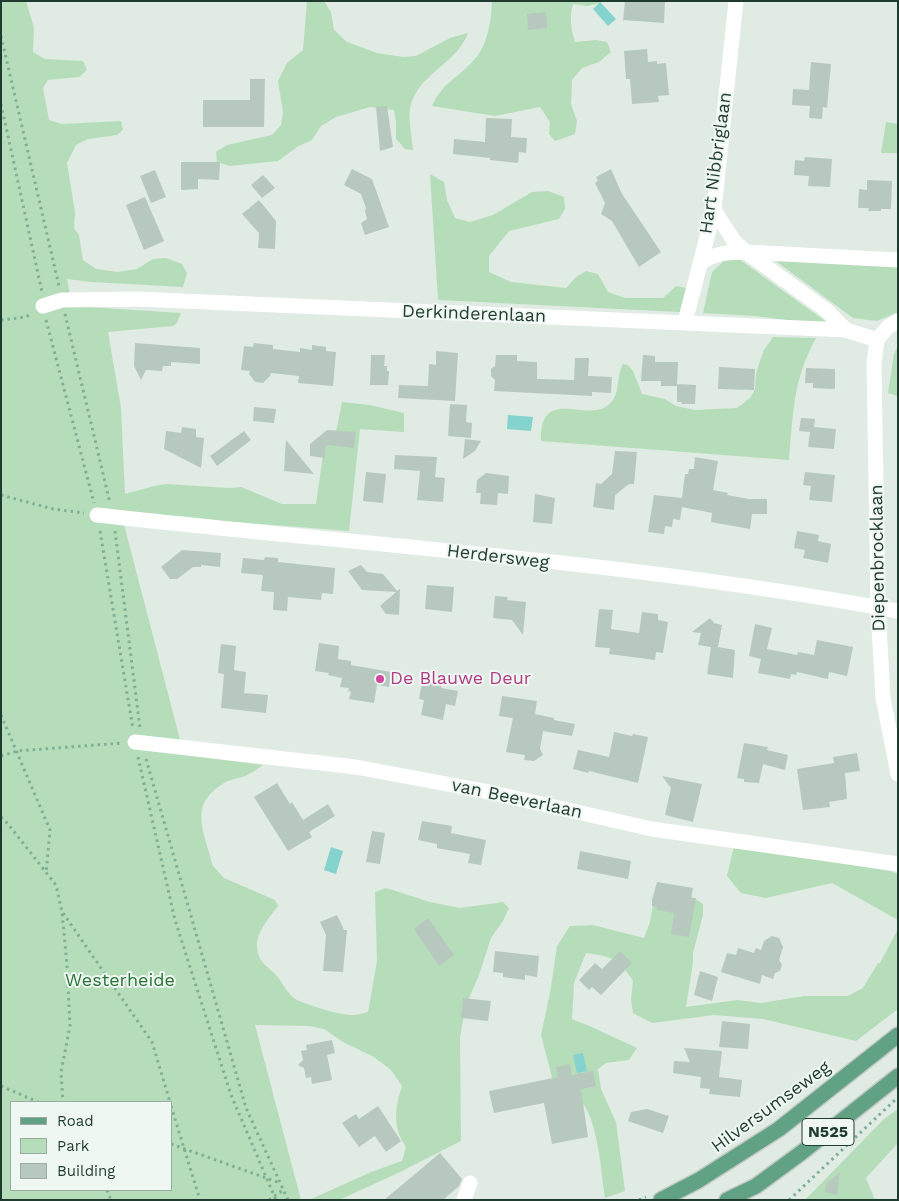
<!DOCTYPE html>
<style>
body{margin:0}
#map{position:relative;width:899px;height:1201px;overflow:hidden;background:#dfebe3;font-family:"Work Sans",sans-serif}
canvas{display:block}
.frame{position:absolute;inset:0;border:2px solid #1f3b2e;pointer-events:none}
.legend{position:absolute;left:10px;top:1101px;width:162px;height:90px;box-sizing:border-box;background:#eff7f2;border:1px solid #9caca4;margin:0;padding:6px 9px;list-style:none;font-size:15px;color:#1f3b2e}
.legend li{display:flex;align-items:center;gap:10px;height:25px}
.legend b{width:25px;border:1px solid #9caca4}
</style>
<div id="map">
<canvas width="899" height="1201"></canvas>
<div class="frame"></div>
<ul class="legend">
<li><b style="height:6px;background:#61a284"></b>Road</li>
<li><b style="height:14px;background:#b6ddb9"></b>Park</li>
<li><b style="height:14px;background:#b7c9be"></b>Building</li>
</ul>
</div>
<script>
const ctx = document.querySelector('canvas').getContext('2d');
ctx.lineJoin = 'round';
function fill(path, color) {
  ctx.fillStyle = color;
  ctx.fill(path, 'evenodd');
}
function trace(path, color, width, dash) {
  ctx.strokeStyle = color;
  ctx.lineWidth = width;
  ctx.lineCap = dash ? 'butt' : 'round';
  ctx.setLineDash(dash || []);
  ctx.stroke(path);
}
function drawText(font, color, halo, rows, align = 'center') {
  ctx.font = font + ' "Work Sans",sans-serif';
  ctx.lineWidth = 4;
  ctx.setLineDash([]);
  ctx.textBaseline = 'middle';
  ctx.strokeStyle = halo;
  ctx.fillStyle = color;
  for (const [text, x, y, turn = 0] of rows) {
    ctx.save();
    ctx.translate(x, y);
    ctx.rotate((+turn || 0) * Math.PI / 180);
    ctx.textAlign = isNaN(turn) ? turn : align;
    if (halo) ctx.strokeText(text, 0, 0);
    ctx.fillText(text, 0, 0);
    ctx.restore();
  }
}
fill(new Path2D(`
 M1,1H26L34,28L33,52L45,59L83,61L87,70L79,77L48,80L43,88L49,120L62,124L121,121L123,130L117,135L88,139L76,145L67,163L75,212L74,228L79,235L83,260L96,269L118,272L137,269L153,259L166,258L182,264L187,273L183,287L91,282L67,279L72,306L181,313L177,323L173,326L108,332L121,408L125,494L154,486L167,484L229,488L241,487L282,504H316L324,448L337,428L342,402L370,405L404,413V432L360,429L349,531L121,513L184,755L263,765C257,769 250,774 243,777C238,778 233,779 228,781C186,803 204,830 213,866L224,878L275,900L278,906C270,917 256,932 257,946C258,962 265,964 275,974C282,981 286,992 294,998C302,1004 343,1016 353,1015C358,1015 363,1013 368,1012L377,961L375,892L386,888L430,902L460,908L503,902L509,908L503,921L491,938L479,975L466,1005L460,1037L461,1141L398,1173L339,1200H309L371,1172L402,1161L406,1147C392,1127 395,1108 402,1086L391,1070L374,1057L343,1042L324,1029L310,1026L255,1025L301,1200H1ZM11,1102H171V1190H11Z
 M307,1H324L331,12L334,30L347,42L377,53L403,57L416,56L450,38L468,33C456,65 417,74 410,108C408,120 412,137 413,150L405,149L396,139V122L394,110L370,107L336,117L321,126L312,140L297,147L278,161L230,166L217,162L216,152L227,145L272,135L281,125L283,112L278,81L287,63L303,50Z
 M492,1H607L588,6L573,4C569,17 571,29 575,42L596,40L607,42L611,52L599,62L582,68L572,80L571,104L577,121L575,134L555,141L549,134L550,122L540,107L495,116L432,106C442,83 458,78 474,60C488,45 491,22 492,1Z
 M886,122L898,124V153H881Z
 M430,174L444,182L447,200L455,218L470,222L493,215L532,192L548,191L564,197L565,209L559,219L509,231L489,256V272L511,282L566,288L576,277L586,271L598,274L608,292L625,298H663L676,286L686,288L680,312L438,300Z
 M769,256L898,264V312L877,321L853,318Z
 M726,259H739L832,326L755,316L703,313L712,272Z
 M773,337L816,338C793,379 793,415 789,460L541,441C540,386 584,422 607,406C622,396 615,377 623,364L628,365L633,371L642,394L665,399L676,406L695,410L737,408L751,397L755,389L756,374L760,361L764,350Z
 M898,346V396L888,393L894,354Z
 M734,846L890,871L898,874V920L832,883L766,898L741,893L727,876Z
 M691,896L703,904V915L693,953V963L686,1007L737,1000L761,1003L804,996H848L863,988L878,963H880L898,929V1009L856,1041L763,1019L714,1015L652,1023L633,1013L631,999L633,981C619,959 611,956 586,953L574,983L572,1019L594,1028L637,1048L629,1060L606,1063L598,1069L601,1089L616,1122L625,1191L605,1198C601,1171 598,1118 579,1098C573,1091 561,1086 553,1081L541,1035L550,993L557,946L570,926L593,925L644,938L650,922L653,905Z
 M898,1109V1143L866,1178L875,1200H805L884,1119Z`), '#b6ddb9');
fill(new Path2D(`
 M600,2L616,19L608,26L593,9Z
 M508,415L533,417L531,431L507,429Z
 M331,847L343,851L336,874L324,870Z
 M583,1053L587,1071L577,1073L573,1055Z`), '#84d3cf');
fill(new Path2D(`
 M625,1H665L664,23L623,20Z
 M546,12L547,28L528,30L527,14Z
 M647,49L648,62L657,61V64L666,63L669,95L658,96L659,102L632,104L630,79H626L624,51Z
 M811,62L831,64L827,108L823,107L822,119L809,118L810,106L792,105L793,89L809,90Z
 M250,79H265L264,127H203V100H250Z
 M387,106L393,147L380,151L376,107Z
 M486,118L512,119L511,137L527,138L526,153L519,152L518,163L490,160V158L453,154L454,139L485,142Z
 M805,157L832,159L830,187L808,186L809,176L794,175L795,160L804,161Z
 M181,162H220L219,180L198,179V189L181,190Z
 M352,169L372,179L389,227L365,235L361,223L367,219L365,211L366,208L361,194L344,185Z
 M611,169L622,194L661,252L639,267L612,221L601,214L605,203L595,183L598,181L596,177Z
 M155,170L166,197L151,203L140,176Z
 M263,175L275,188L262,198L251,185Z
 M867,180L892,181L891,209H881V211H868L869,208H858L859,189L867,190Z
 M145,197L164,241L144,250L126,205Z
 M259,200L276,221L275,249L258,248L259,233L242,214Z
 M135,343L200,348V364L171,362V366H163L162,371L146,370L141,380L134,366Z
 M254,343L273,345V349L300,352V348L312,350V345L326,347V351L336,352L333,386L298,383L299,376L271,373L270,376L263,383L255,382L249,374L250,371L241,370L244,346L253,347Z
 M436,351L458,353L455,401L398,398L399,385L428,386L429,364L436,365Z
 M371,355H385L384,366H387V371H389L388,385H370Z
 M496,355H517V361L537,362V379L574,380L575,358H589L588,376L612,377L611,393L592,392V396L494,391L495,380L491,376V369L495,366Z
 M643,355L655,356V362H678L677,386H661V381H641Z
 M719,367L755,369L754,390L718,389Z
 M806,368L835,369V389L813,388V383H805Z
 M677,384L696,385L695,404H681L682,402H677Z
 M450,404L467,405L466,422L472,423L471,438L448,436Z
 M254,407L276,409L274,423L253,421Z
 M801,418L815,419L814,427L836,429L834,449L808,447L810,432L799,431Z
 M182,427L196,429V437L204,438L201,468L164,449L166,431L181,433Z
 M327,430L356,432L354,448L326,445L325,458L310,456V444Z
 M244,431L251,440L217,466L210,456Z
 M465,439L481,441L475,451L463,459Z
 M286,440L314,474L284,471Z
 M615,451L637,452L634,484H629L615,495L614,510L593,507L596,483L601,484L612,474Z
 M395,455L437,457L435,477L445,478L443,502L417,500L420,471L394,469Z
 M695,457L718,461L713,490L728,493L727,495L749,499H767V514H752L750,529L711,522L712,513L682,507L680,520L673,519L672,527L665,526L664,534L648,532L654,495L682,498L685,474H688L689,469H694Z
 M366,472L386,474L383,503L363,501Z
 M805,472L835,475L832,502L809,500L811,486L803,485Z
 M486,473L509,476L508,494L498,493L497,505L480,504L481,493H476L477,480Z
 M535,494L555,498L552,524L533,522Z
 M797,531L819,535L818,541L831,544L828,563L803,558L805,550L794,548Z
 M182,550L221,553L220,567L201,565V567H193L177,579H170L161,567Z
 M265,557L278,558V562L335,568L333,594L322,593L321,600L288,597L287,611L273,610L274,592L261,591L263,575L241,573L243,558L264,560Z
 M361,565L367,572L383,574L397,591L400,589L399,615L386,614L380,606L396,592L362,590L348,571Z
 M427,585L454,587L452,612L425,609Z
 M495,596L508,597L507,600L526,602L523,635L512,620L493,618Z
 M599,609L613,610L611,629L639,633L642,612L658,614V620L668,622L663,653L656,652L655,660L609,654L610,648L595,647Z
 M710,618L714,623L722,625L718,647L735,650L733,678L707,674L711,647L698,645L701,633L692,632Z
 M755,624L772,628L767,649L797,655L798,652L814,655L817,640L853,647L847,676L829,672L828,679L797,672L796,675L791,674L790,679L758,673L761,659L749,656Z
 M319,643L339,646L338,659L351,661V665L391,672L389,687L377,685L374,703L349,699L351,692L348,691L349,688L340,687L342,678L328,675L329,673L315,671Z
 M221,644L236,646L234,670L246,672L244,693L268,695L266,713L221,708L224,674L218,673Z
 M422,681L442,685L441,688L458,691L455,706L446,704L443,720L421,715L424,700L419,699Z
 M502,696L537,701L535,714L554,718V720L575,724L572,736L543,731L540,749L543,755L534,761L524,760L525,755L506,752L513,718L499,716Z
 M614,732L632,736L633,734L648,737L638,783L589,771L588,773L573,769L578,750L609,757Z
 M744,743L768,747L767,750L788,755L785,770L763,764L759,783L744,782V779L737,778Z
 M857,753L860,771L845,773L847,799L829,802L830,807L803,810L797,769L834,763L833,757Z
 M662,776L702,784L693,822L665,815L671,788Z
 M277,783L290,804L292,802L303,820L328,804L335,816L309,832L312,837L288,851L254,797Z
 M422,821L452,826L451,833L486,840L481,865L468,863L470,854L437,848V844L418,840Z
 M372,831L385,833L380,864L366,862Z
 M580,851L631,861L628,879L577,869Z
 M657,882L693,888L691,898H696L689,937L671,934L674,913L656,910L657,907L652,906V900Z
 M337,915L344,930H347L343,972L323,971L326,935L320,922Z
 M428,918L454,955L439,966L414,929Z
 M772,936L779,938L783,947L779,960L782,965L780,971L775,973L773,979L762,975L760,984L721,972L727,953L736,955L738,948L754,953L756,948L761,950L764,941Z
 M495,951L539,956L537,977L525,975V980L503,977V973L493,972Z
 M620,951L632,963L601,995L592,987L589,990L579,980L595,963L602,969Z
 M700,971L718,977L712,1001L694,995Z
 M463,998L491,1001L488,1021L461,1018Z
 M722,1021L750,1024L748,1049L719,1047Z
 M332,1040L335,1053L327,1055L332,1080L312,1084L311,1077L306,1078L304,1068L298,1065L303,1060L301,1051L307,1050L306,1045Z
 M684,1048L722,1051L719,1077L742,1080L740,1097L709,1094L710,1089L700,1088L701,1077L673,1073L674,1061L690,1062Z
 M570,1064L572,1075L593,1071L596,1086L581,1089L588,1137L552,1144L544,1103L494,1113L489,1091L558,1077L556,1067Z
 M378,1106L401,1141L386,1152L375,1136L359,1147L342,1123L356,1114L359,1119Z
 M647,1109L669,1116L663,1133L628,1121L631,1112Z
 M440,1153L462,1179L459,1186L443,1200H384Z
 M840,1172L837,1195L825,1192L826,1184Z`), '#b7c9be');
const major = new Path2D(`
 M661,1200L699,1180L779,1129L898,1035
 M727,1200L756,1186L801,1153L898,1076`);
trace(major, '#c0c8c4', 18);
trace(new Path2D(`
 M1,36L59,286
 M1,104L42,292
 M65,314L110,503
 M1,320L26,317L32,313
 M46,320L94,503
 M1,495L53,509L84,513
 M100,531L133,729
 M115,531L140,728
 M1,715L50,830L46,874
 M1,756L17,751L122,743
 M138,757L175,920L231,1095L276,1200
 M146,759L246,1108L288,1200
 M1,817L8,824L56,885L62,912L67,965L70,1026L61,1072L63,1102
 M63,913L152,1042L170,1102
 M1,1086L38,1102
 M171,1106L200,1200
 M171,1144L280,1183
 M107,1190L111,1200
 M269,1200L283,1190
 M639,1200L646,1197
 M789,1200L896,1099`), '#7eb096', 3, [2.5, 4]);
trace(new Path2D(`
 M714,210L734,241L746,252L826,310L846,330
 M700,263C715,253 728,252 746,252L898,260
 M43,306L62,300L137,299L846,330L877,340L888,327L898,321
 M685,322L714,210L736,1
 M877,340L874,363L878,608L883,698L898,774
 M97,515C364,545 633,562 898,611
 M135,742L356,767L484,791L652,829L898,864
 M464,1200L470,1183`), '#fff', 15);
trace(major, '#61a284', 15);
for (const [x, y, r, color] of [
 [380,679,5,"#d1479c"]
]) {
  const dot = new Path2D();
  dot.arc(x, y, r, 0, 2 * Math.PI);
  ctx.fillStyle = color;
  ctx.fill(dot);
  trace(dot, '#eff7f2', 2);
}
for (const [x, y, w] of [
 [828,1132,52]
]) {
  const box = new Path2D();
  box.roundRect(x - w / 2, y - 13.5, w, 27, 4);
  ctx.fillStyle = '#eff7f2';
  ctx.fill(box);
  trace(box, '#1f3b2e', 1);
}
drawText('bold 16px', '#1f3b2e', null, [
 ["N525",828,1132]
]);
drawText('18px', '#1f3b2e', '#eff7f2', [
 ["Hart Nibbriglaan",716,163,-82],
 ["Derkinderenlaan",474,314,2],
 ["Herdersweg",498,557,7],
 ["Diepenbrocklaan",878,558,-91],
 ["van Beeverlaan",517,799,12],
 ["Hilversumseweg",771,1107,-36]
]);
drawText('18px', '#b23c85', '#eff7f2', [
 ["De Blauwe Deur",390,679]
], 'left');
drawText('18px', '#287336', '#eff7f2', [
 ["Westerheide",120,981]
]);
</script>
